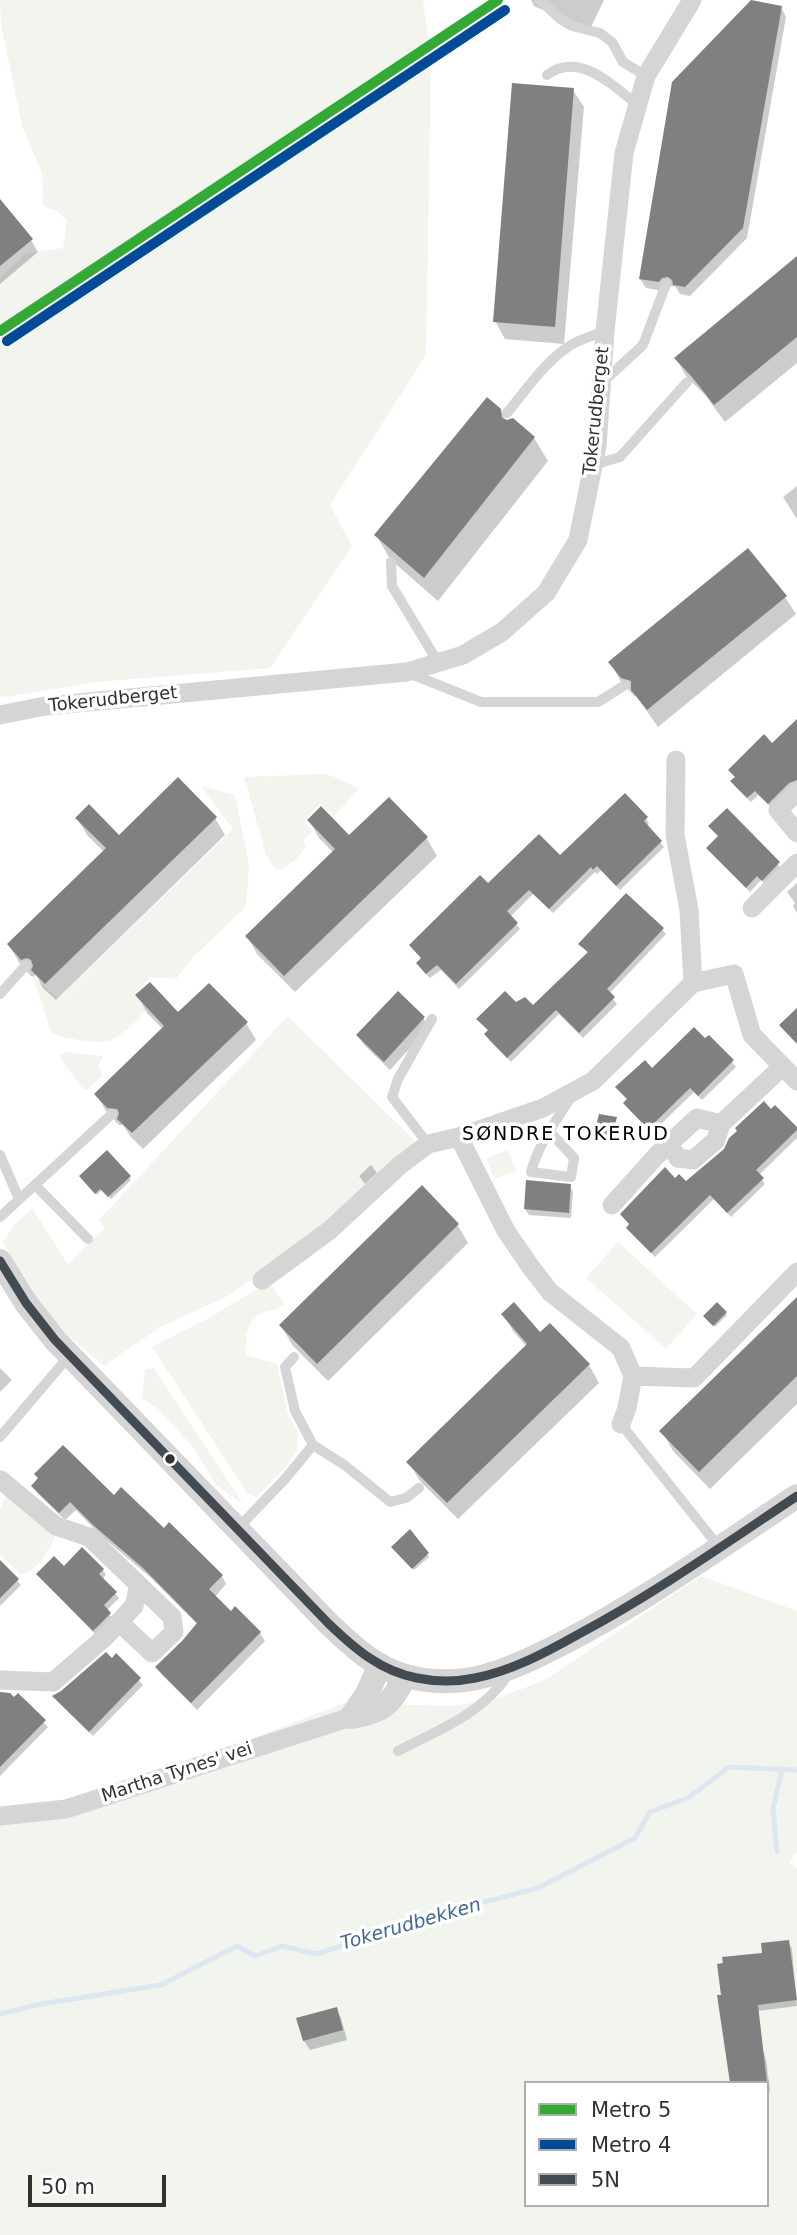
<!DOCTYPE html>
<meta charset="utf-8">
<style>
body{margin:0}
#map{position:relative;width:797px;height:2235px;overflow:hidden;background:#fff;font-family:"DejaVu Sans",sans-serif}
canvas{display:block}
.legend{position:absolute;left:524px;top:2081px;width:245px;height:126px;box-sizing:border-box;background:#fff;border:2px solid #adadad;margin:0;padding:9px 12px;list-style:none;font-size:21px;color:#313131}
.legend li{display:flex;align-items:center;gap:14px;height:35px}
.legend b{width:35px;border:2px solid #adadad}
.scale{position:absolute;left:28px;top:2175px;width:138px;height:32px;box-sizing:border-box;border:4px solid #313131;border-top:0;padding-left:9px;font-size:21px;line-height:24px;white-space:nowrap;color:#313131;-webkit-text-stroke:5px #fff;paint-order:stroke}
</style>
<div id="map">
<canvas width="797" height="2235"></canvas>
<ul class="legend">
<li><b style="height:9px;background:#32aa35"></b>Metro 5</li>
<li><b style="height:9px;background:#004a98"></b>Metro 4</li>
<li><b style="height:9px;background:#424a52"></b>5N</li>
</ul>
<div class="scale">50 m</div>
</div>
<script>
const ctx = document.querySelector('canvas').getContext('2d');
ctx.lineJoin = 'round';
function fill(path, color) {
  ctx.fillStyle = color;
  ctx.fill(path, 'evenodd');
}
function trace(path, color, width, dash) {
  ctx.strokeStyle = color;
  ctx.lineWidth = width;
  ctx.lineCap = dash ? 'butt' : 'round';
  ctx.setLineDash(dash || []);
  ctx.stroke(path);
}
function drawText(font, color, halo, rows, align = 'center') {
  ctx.font = font + ' "DejaVu Sans",sans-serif';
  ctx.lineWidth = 7;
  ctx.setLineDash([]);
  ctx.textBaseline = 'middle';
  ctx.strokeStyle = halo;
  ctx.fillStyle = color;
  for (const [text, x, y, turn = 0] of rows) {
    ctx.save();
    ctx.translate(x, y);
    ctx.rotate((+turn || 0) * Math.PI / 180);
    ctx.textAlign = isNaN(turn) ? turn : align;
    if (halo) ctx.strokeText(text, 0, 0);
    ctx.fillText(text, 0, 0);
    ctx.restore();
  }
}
fill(new Path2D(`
 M0,0H423L431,64L426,355L330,505L352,546L270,668L97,682L5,697L0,696V278L26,253L63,248L67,220L57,211L43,206L42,173L22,126L1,24Z
 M324,774L335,777L359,789L334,816L320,804L304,821L312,831L303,841L306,846C300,857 288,868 276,870L266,855L244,777Z
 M201,786L235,795L249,866L246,907L192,958L176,979L150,977L134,994L147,1009C141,1018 118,1039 108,1041C94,1044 65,1038 52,1034L33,976L58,999L233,829Z
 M288,1016L417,1143L292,1250L230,1295L160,1327L104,1366L64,1332L39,1302L3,1242L15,1224L32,1208L68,1264L105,1228L99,1220Z
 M66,1052L103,1056L98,1067L103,1075L87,1090L83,1089L62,1061L60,1055Z
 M508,1150L516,1171L494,1179L487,1158Z
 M618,1242L697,1314L666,1349L586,1278Z
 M269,1282L284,1304C272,1313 271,1309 262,1313C246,1321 245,1340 246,1355L277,1364L288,1415L298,1432L297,1450L285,1468L256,1497L248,1494L152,1347L209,1318Z
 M154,1368L243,1504L216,1485L192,1446L158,1409L142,1398L145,1369Z
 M7,1494L56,1534C49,1551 39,1571 20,1574L0,1555V1509Z
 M701,1576L797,1611V1852L789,1862L797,1869V2235H0V1816L111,1793L344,1703L453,1706L495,1699L545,1680ZM526,2083H767V2205H526Z`), '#f1f5ee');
fill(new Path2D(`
 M531,0H604L589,31L534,6Z
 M781,7L786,17L747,238L690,296L680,294L675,286L667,287L664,291L646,288L640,279Z
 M573,90L584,107L564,344L505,339L495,321Z
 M0,202L31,240L38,252L0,284Z
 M797,258V363L725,422L705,395L686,376L676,358Z
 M500,410L507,422L534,438L548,461L438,601L390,559L376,535Z
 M797,486V519L783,497Z
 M785,597L796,614L658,727L637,697L634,696L620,680L610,662Z
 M797,721V786L772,808L758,795L751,802L736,787L733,781L736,778L730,771L772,745Z
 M389,799L427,839L437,856L295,992L257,954L247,936L334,853L319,838L309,820L349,838Z
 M727,810L782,869L766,885L761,880L750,892L712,853Z
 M77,818L119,837L215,818L225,835L56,1000L43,988L36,975L32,977L20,964L9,945L104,852L87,835Z
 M646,818L649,824L647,827L664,847L620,890L601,870L597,874L595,872L553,913L533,894L510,917L520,929L459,989L441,970L430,978L421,969L422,959L411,946L488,886L560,858Z
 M797,883V913L793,906L795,903L787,892Z
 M662,929L666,934L609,994L617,1004L583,1038L559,1014L511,1062L489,1040L486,1034L489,1031L482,1024L516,1004L533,1008L589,954L580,944Z
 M138,996L178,1015L246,1023L256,1040L143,1149L130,1136L123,1125H119L106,1111L96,1094L163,1029L147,1013Z
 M423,1018L429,1027L390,1070L364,1045L358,1035Z
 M709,1037L736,1067L702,1100L694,1092L652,1133L628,1108L625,1103L628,1100L617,1088Z
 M616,1119L613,1140L598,1136L596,1134Z
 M797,1130V1138L759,1175L765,1184L731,1217L714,1199L655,1257L631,1233L628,1228L630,1225L622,1214L675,1181L686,1184L725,1150Z
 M106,1153L131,1180L111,1199L102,1190L97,1195L82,1179Z
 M371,1165L377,1173L365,1184L359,1176Z
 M570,1186L573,1192L571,1218L529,1215L525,1209Z
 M422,1188L458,1226L468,1243L328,1381L293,1346L281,1326Z
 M797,1299V1404L710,1489L673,1451L662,1431Z
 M726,1313L727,1315L715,1327L707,1318Z
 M503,1314L540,1335L550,1325L589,1365L599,1383L458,1519L419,1480L409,1462L527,1347L513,1331Z
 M0,1368L12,1380L0,1392Z
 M33,1486L114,1497L164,1530L222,1576L226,1584L215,1597L231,1613L260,1633L265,1641L197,1710L162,1675L157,1667L198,1625L150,1577L99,1534L76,1510L65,1520L38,1494Z
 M422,1548L429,1557L414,1570L395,1549Z
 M0,1562L21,1585L0,1606Z
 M103,1570L106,1575L102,1579L119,1598L106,1611L113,1619L97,1636L38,1575Z
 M116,1656L143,1685L93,1736L54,1697Z
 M18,1695L48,1727L0,1776V1696L14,1699Z
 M788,1942L792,1949L797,2006L750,2012L766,2059L770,2091L767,2092V2083H731L722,1996L725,1964L764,1954Z
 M336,2009L341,2018L347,2040L310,2050L304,2041L299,2019Z`), '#0003');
trace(new Path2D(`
 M777,1851L773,1809L782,1769
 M0,2014L41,2004L161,1985L237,1946L255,1956L282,1946L316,1954L473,1905L538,1888L635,1838L650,1812L688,1798L729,1767L797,1770`), '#dce7f2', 5);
fill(new Path2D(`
 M751,0L782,6L743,228L685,287L673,285L672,280L668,277L662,278L659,282L639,279L672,82Z
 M512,83L574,88L555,327L493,322Z
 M0,199L33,239L0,266Z
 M797,256V337L714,405L692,377L674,358Z
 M487,397L501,409L502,418L507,420L513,418L535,437L424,578L374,535Z
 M748,548L787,596L647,710L631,690V681L621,678L608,662Z
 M797,719V780L789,783L768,804L755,791L747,798L730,781L735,777L728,770L764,734L772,743Z
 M178,777L217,817L45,984L31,970L33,966L31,960L27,958L21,960L7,944L106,848L75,818L89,804L119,835Z
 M625,793L648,817L644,821L662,841L616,886L597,866L593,870L591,867L549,909L529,890L507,911L518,923L456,984L437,965L426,974L416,963L421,958L409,945L480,875L488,883L539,834L560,855Z
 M389,797L428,837L284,976L245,936L335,849L307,820L321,806L349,835Z
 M727,808L780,862L762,881L757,876L746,888L706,848L718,836L708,826Z
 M626,893L664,928L607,989L615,997L579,1033L556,1010L507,1058L484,1034L488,1030L476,1019L505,991L516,1002L525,997L533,1005L588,952L578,944Z
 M150,982L178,1012L209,983L248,1022L132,1133L117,1119L119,1113L117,1109L107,1108L94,1094L164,1026L135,995Z
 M398,991L425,1017L384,1062L356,1035Z
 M797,1008V1044L779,1025Z
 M694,1027L705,1038L709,1035L734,1060L698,1096L690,1088L648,1129L623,1103L627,1099L615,1087L645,1060L652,1068Z
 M764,1101L771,1109L775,1105L797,1127V1130L756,1170L764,1178L727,1213L710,1195L651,1253L626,1228L629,1224L620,1214L665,1167L675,1178L679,1174L686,1181L724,1149L729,1138L737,1131L735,1128Z
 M599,1114L617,1117L612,1138L594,1134Z
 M107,1150L131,1176L108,1197L100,1189L95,1194L79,1176Z
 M526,1180L571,1184L569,1213L524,1209Z
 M422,1185L459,1224L317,1364L279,1325Z
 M797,1297V1376L699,1472L659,1431Z
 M514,1302L540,1332L550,1323L590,1364L447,1503L406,1462L527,1344L501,1314Z
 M717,1302L727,1312L713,1326L703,1316Z
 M63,1445L114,1495L121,1487L164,1528L169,1522L223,1575L209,1589L231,1611L235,1606L261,1632L191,1703L155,1667L182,1641L197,1623L143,1568L93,1525L70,1502L59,1513L31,1486L38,1478L34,1474Z
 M410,1529L429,1553L412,1569L391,1547Z
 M82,1547L104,1569L99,1574L117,1592L104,1605L111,1613L93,1631L36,1574L54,1556L64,1566Z
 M0,1560L19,1579L0,1598Z
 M106,1652L112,1658L116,1653L141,1678L89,1732L52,1696L61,1691Z
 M0,1692L10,1693L14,1697L18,1693L46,1720L0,1767Z
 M789,1940L797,2000L758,2005L767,2083H730L717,1995H721L717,1964L723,1963L722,1957L762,1953L761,1943Z
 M337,2007L343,2030L303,2041L296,2018Z`), '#808080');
trace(new Path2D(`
 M540,0L560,19L572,26L600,33L612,42L623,62L646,76
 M547,75C579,51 612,85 638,105
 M604,381L643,345L666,284
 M507,413C526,390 544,363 568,347C579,339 593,336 605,331
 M593,465L620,457L687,382
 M391,562L392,586L439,664
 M411,674L481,702H598L625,685
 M0,994L26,965
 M550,1132L574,1158L571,1177L531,1172C538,1145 556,1121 571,1097
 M428,1144L392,1097L398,1079L432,1019
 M0,1155L19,1199
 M35,1185L88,1239
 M0,1217L112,1114
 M294,1357L285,1367L295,1411L313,1445L346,1466L390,1502L406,1498L419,1488
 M621,1424L719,1547
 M0,1437L69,1356
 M238,1528L285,1479L313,1445
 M398,1751C438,1730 482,1714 508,1675`), '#d5d5d5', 10);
trace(new Path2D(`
 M0,715L45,706L407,672L463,655L502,632L546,593L578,540L597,446L605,331L624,153L646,76L692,0
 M797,792L778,810L797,833
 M752,908L797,863
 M693,983L734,974L752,1035L797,1081
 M459,1137L506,1231L530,1266L550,1292L621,1348L633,1376L627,1408L621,1424
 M670,1146L678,1158L693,1160L716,1140L721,1124L782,1067
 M612,1205L657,1155L697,1118L721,1124
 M262,1280L330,1230L399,1166L428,1144L459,1137L543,1108L593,1081L693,983L689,910L675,835L676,760
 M633,1376L694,1378L797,1272
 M0,1482L1,1480L56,1526L89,1537L139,1585L134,1606L105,1637L53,1682L0,1680
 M119,1622L152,1653L174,1632L172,1617L139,1585
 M0,1816L66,1809L351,1717`), '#d5d5d5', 19);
trace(new Path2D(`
 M0,1261L26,1303L55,1340L328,1623C351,1645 375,1668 406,1676C431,1683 460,1683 485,1676C512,1669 538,1656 563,1643C645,1601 721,1546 797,1496
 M351,1717C382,1711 391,1706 405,1676
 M351,1717L367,1694L380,1665`), '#d5d5d5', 24);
trace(new Path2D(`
 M0,1261L26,1303L55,1340L328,1623C354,1648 380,1671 417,1678C436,1682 456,1682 475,1678C511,1671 545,1653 577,1635C654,1594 725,1544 797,1496`), '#424a52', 9);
trace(new Path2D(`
 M0,331L498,0`), '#32aa35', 10);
trace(new Path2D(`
 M7,341L505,10`), '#004a98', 10);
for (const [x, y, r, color] of [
 [170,1459,6,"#313131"]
]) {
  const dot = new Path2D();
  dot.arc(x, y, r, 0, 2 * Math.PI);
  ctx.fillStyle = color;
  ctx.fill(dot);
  trace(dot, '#fff', 2.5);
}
drawText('18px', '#313131', '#fff', [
 ["Tokerudberget",597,411,-84],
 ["Tokerudberget",113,700,-6],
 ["Martha Tynes' vei",177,1773,-18]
]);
ctx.letterSpacing = '2px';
drawText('19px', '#000', '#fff', [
 ["SØNDRE TOKERUD",566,1135]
]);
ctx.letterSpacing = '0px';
drawText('italic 19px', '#406992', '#fff', [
 ["Tokerudbekken",411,1925,-16]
]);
</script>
